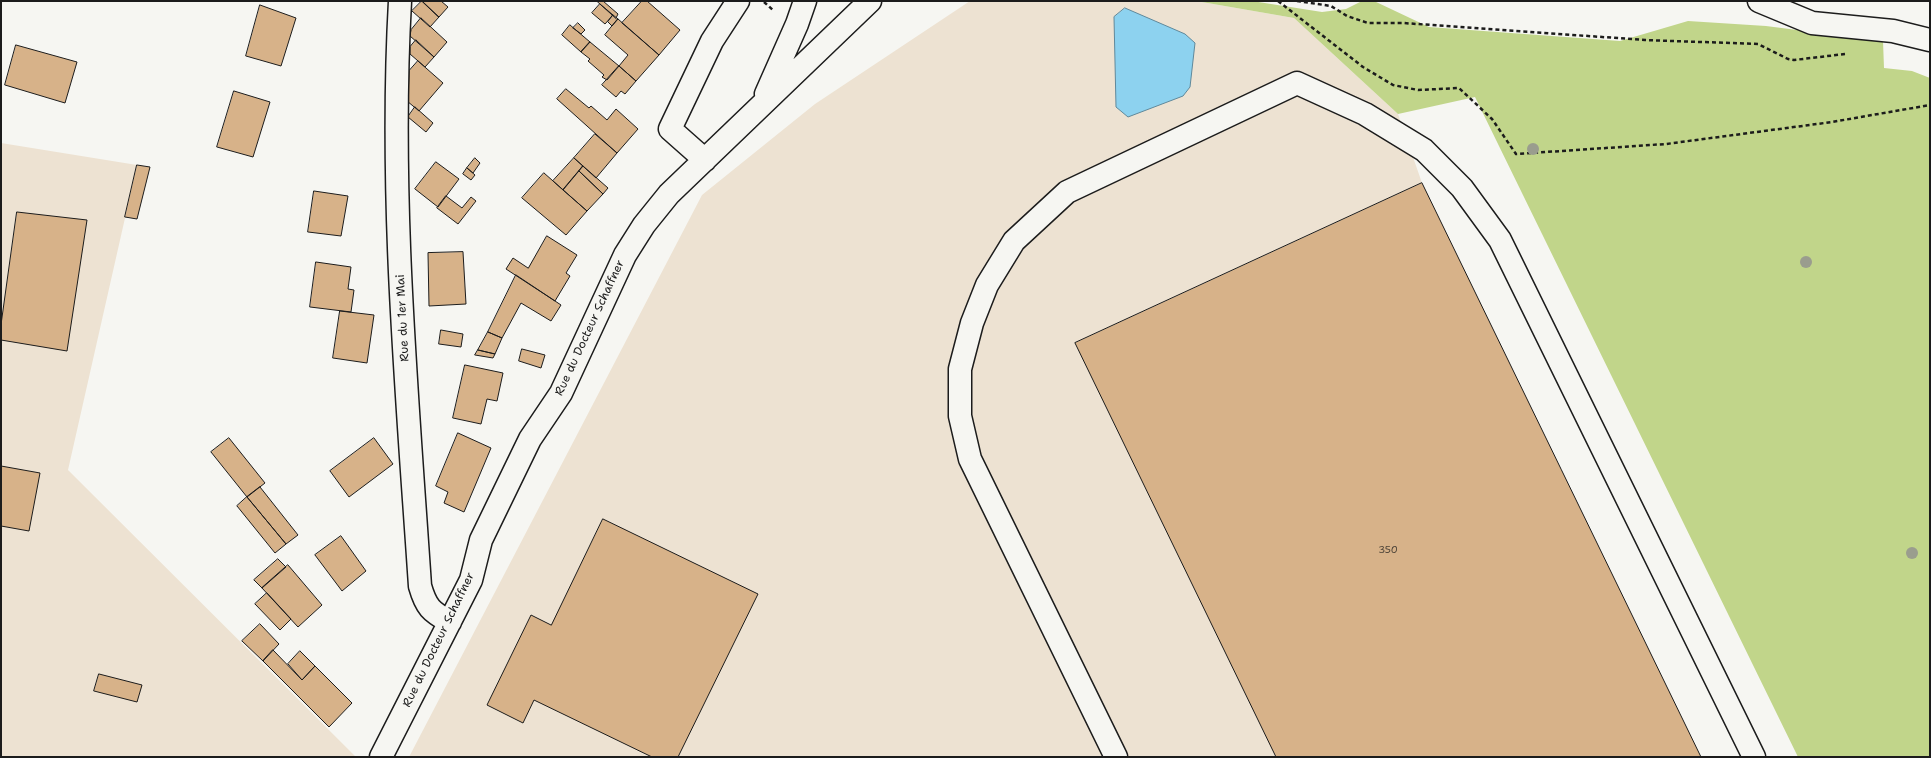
<!DOCTYPE html>
<style>
body{margin:0}
#map{position:relative;width:1931px;height:758px;overflow:hidden;background:#f6f6f2;font-family:"Shantell Sans",sans-serif}
canvas{display:block}
.frame{position:absolute;inset:0;border:2px solid #1c1c1c;pointer-events:none}
</style>
<div id="map">
<canvas width="1931" height="758"></canvas>
<div class="frame"></div>
</div>
<script>
const ctx = document.querySelector('canvas').getContext('2d');
ctx.lineJoin = 'round';
function fill(path, color) {
  ctx.fillStyle = color;
  ctx.fill(path, 'evenodd');
}
function trace(path, color, width, dash) {
  ctx.strokeStyle = color;
  ctx.lineWidth = width;
  ctx.lineCap = dash ? 'butt' : 'round';
  ctx.setLineDash(dash || []);
  ctx.stroke(path);
}
function drawText(font, color, halo, rows, align = 'center') {
  ctx.font = font + ' "Shantell Sans",sans-serif';
  ctx.lineWidth = 3;
  ctx.setLineDash([]);
  ctx.textBaseline = 'middle';
  ctx.strokeStyle = halo;
  ctx.fillStyle = color;
  for (const [text, x, y, turn = 0] of rows) {
    ctx.save();
    ctx.translate(x, y);
    ctx.rotate((+turn || 0) * Math.PI / 180);
    ctx.textAlign = isNaN(turn) ? turn : align;
    if (halo) ctx.strokeText(text, 0, 0);
    ctx.fillText(text, 0, 0);
    ctx.restore();
  }
}
fill(new Path2D(`
 M970,1H1196L1294,18L1398,114L1422,183L1701,757H409L702,195L815,104Z
 M1,143L137,165L68,470L356,757H1Z`), '#ede2d2');
fill(new Path2D(`
 M1196,1H1252L1322,12L1346,9L1362,1H1374L1429,27L1620,41L1688,21L1766,26L1883,41L1884,68L1912,71L1930,78V757H1798L1475,97L1398,114L1294,18Z`), '#c1d58a');
const water = new Path2D(`
 M1125,8L1185,34L1195,43L1190,87L1183,96L1128,117L1116,107L1114,17Z`);
fill(water, '#8dd2ef');
trace(water, '#60899b', 1);
const building = new Path2D(`
 M422,1H441L448,7L439,17Z
 M422,1L439,17L430,27L412,11Z
 M597,1H603L618,14L616,18Z
 M642,1H647L680,30L659,55L622,23Z
 M600,4L613,15L605,24L592,13Z
 M260,5L296,18L281,66L246,56Z
 M613,15L618,19L612,26L608,22Z
 M421,18L447,42L434,57L410,36L411,30Z
 M618,19L659,55L636,81L619,66L628,55L605,35Z
 M578,23L585,30L581,34L573,28Z
 M570,25L590,42L581,52L562,35Z
 M416,40L434,57L425,67L410,54V47Z
 M590,42L619,66L607,80L602,77L604,75L588,61L590,59L581,52Z
 M16,45L77,62L65,103L5,85Z
 M418,61L443,83L419,111L407,101H408L409,71Z
 M619,66L636,81L625,94L621,91L616,97L602,85Z
 M566,89L589,108L591,106L607,120L616,109L638,129L617,153L557,99Z
 M234,91L270,102L253,157L217,147Z
 M415,107L433,123L426,132L408,117Z
 M595,134L617,153L596,178L574,158Z
 M475,158L480,163L473,173L467,168Z
 M574,158L583,166L563,190L553,181Z
 M436,162L459,179L438,207L415,189Z
 M137,165L150,167L137,219L125,217Z
 M583,166L608,188L603,194L579,171Z
 M467,168L475,175L471,180L463,174Z
 M579,171L603,194L587,211L563,190Z
 M544,173L587,211L566,235L522,198Z
 M1422,183L1701,757H1276L1075,343Z
 M314,191L348,196L341,236L308,232Z
 M446,196L462,208L471,197L476,201L458,224L437,208Z
 M17,212L87,220L67,351L1,340V325Z
 M547,236L577,255L566,273L570,276L555,301L506,269L513,258L528,268Z
 M463,252L466,304L429,306L428,253Z
 M316,262L351,267L348,289L354,290L351,312L310,307Z
 M516,275L561,305L551,321L521,303L502,338L488,332Z
 M340,311L374,315L367,363L333,358Z
 M441,330L463,334L461,347L439,344Z
 M488,332L502,338L495,354L478,350Z
 M522,349L545,355L541,368L519,361Z
 M478,350L495,354L493,358L475,355Z
 M465,365L503,373L497,401L487,399L481,424L453,418Z
 M458,433L491,448L464,512L444,503L448,492L436,486Z
 M229,438L265,483L247,497L211,452Z
 M374,438L393,464L349,497L330,471Z
 M1,466L40,473L29,531L1,526Z
 M260,487L298,535L286,544L247,497Z
 M247,497L286,544L275,553L237,506Z
 M603,519L758,594L678,757H652L534,700L523,723L487,705L531,615L551,625Z
 M341,536L366,571L342,591L315,555Z
 M278,559L286,567L262,588L254,580Z
 M288,565L322,605L298,627L262,588Z
 M267,593L291,619L280,630L255,604Z
 M260,624L279,644L263,661L242,641Z
 M273,650L302,680L315,666L352,703L329,727L263,661Z
 M300,651L315,666L302,680L288,664Z
 M99,674L142,685L137,702L94,691Z`);
fill(building, '#d7b289');
trace(building, '#1c1c1c', 1);
const minor = new Path2D(`
 M400,1C389,196 407,392 420,586C426,607 431,612 450,622
 M766,94L797,24L805,1
 M705,160L670,129L712,41L738,1
 M381,757L471,580L481,540L530,439L561,393L625,255L644,225L669,194L870,1
 M1116,757L970,459L960,416V369L972,323L987,285L1014,241L1067,192L1297,83L1365,114L1424,150L1462,188L1500,240L1754,757`);
const major = new Path2D(`
 M1759,1L1812,23L1893,31L1930,40`);
trace(minor, '#1c1c1c', 25);
trace(major, '#1c1c1c', 25);
trace(new Path2D(`
 M1278,1L1363,67L1393,85L1418,90L1459,88L1492,119L1516,154L1666,144L1832,122L1930,105
 M1297,1L1331,6L1347,16L1368,23H1403L1645,40L1758,44L1788,59L1794,60L1845,54
 M764,2L774,11`), '#1c1c1c', 2.5, [4, 3]);
trace(minor, '#f6f6f2', 22);
trace(major, '#f6f6f2', 22);
ctx.fillStyle = '#9a9d8e';
for (const [x, y] of [
 [1533,149],
 [1806,262],
 [1912,553]
]) {
  ctx.beginPath();
  ctx.arc(x, y, 6, 0, 2 * Math.PI);
  ctx.fill();
}
drawText('10px', '#4b4237', null, [
 ["350",1388,550]
]);
drawText('12px', '#1c1c1c', '#f6f6f2', [
 ["Rue du 1er Mai",403,318,-93],
 ["Rue du Docteur Schaffner",590,328,-65],
 ["Rue du Docteur Schaffner",439,640,-64]
]);
</script>
